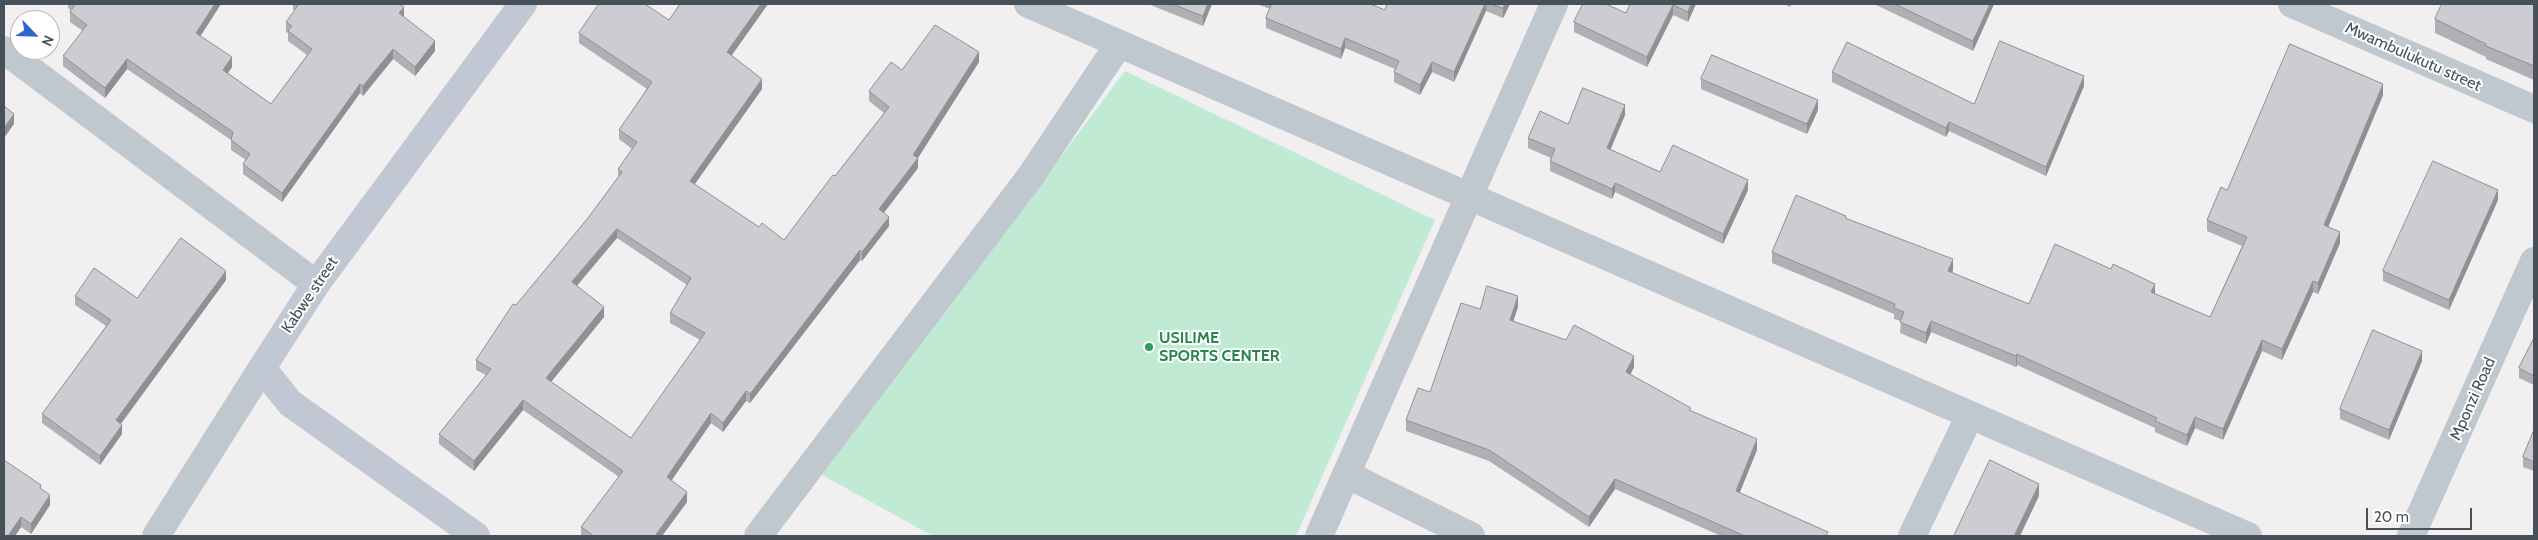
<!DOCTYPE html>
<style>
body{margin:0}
#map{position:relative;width:2538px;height:540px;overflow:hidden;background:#f1efef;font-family:Cabin,sans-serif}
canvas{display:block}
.frame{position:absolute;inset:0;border:5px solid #48505a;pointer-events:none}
.north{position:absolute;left:10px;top:10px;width:50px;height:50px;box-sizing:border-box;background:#fff;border:1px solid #b6b9bd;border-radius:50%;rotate:114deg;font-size:14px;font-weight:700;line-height:20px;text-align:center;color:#48505a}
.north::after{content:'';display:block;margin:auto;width:18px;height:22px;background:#2b67ce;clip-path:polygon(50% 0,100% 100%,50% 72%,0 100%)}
.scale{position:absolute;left:2366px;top:508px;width:106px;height:22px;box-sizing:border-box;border:2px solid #48505a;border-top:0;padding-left:6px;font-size:15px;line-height:18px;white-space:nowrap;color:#48505a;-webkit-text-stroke:4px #fff;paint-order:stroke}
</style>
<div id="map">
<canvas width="2538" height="540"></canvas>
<div class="frame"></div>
<div class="north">N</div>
<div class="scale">20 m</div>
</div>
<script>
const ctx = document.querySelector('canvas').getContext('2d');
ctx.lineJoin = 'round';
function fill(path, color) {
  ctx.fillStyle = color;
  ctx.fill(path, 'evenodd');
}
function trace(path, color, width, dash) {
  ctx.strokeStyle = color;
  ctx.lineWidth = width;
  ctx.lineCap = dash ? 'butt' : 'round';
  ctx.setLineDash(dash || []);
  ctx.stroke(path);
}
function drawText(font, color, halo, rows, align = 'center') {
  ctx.font = font + ' Cabin,sans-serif';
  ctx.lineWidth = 4;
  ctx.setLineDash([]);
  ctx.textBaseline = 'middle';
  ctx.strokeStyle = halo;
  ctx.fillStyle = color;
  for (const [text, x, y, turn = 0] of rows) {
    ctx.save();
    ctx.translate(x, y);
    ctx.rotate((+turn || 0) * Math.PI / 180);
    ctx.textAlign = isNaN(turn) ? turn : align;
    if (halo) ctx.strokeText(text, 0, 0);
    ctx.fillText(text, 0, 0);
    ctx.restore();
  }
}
fill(new Path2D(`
 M1125,71L1435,220L1296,536H933L822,475Z`), '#c1ead4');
trace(new Path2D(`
 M1028,4L2248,536
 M2292,4L2534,109
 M4,50L316,284
 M1346,474L1471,536
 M156,536L262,368
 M758,536L1030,177L1119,44
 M1319,536L1554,4
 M1912,536L1970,415
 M2411,536L2534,261`), '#c0c8cf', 28);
trace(new Path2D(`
 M476,536L290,403L262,368L316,284L523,4`), '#c1c8d3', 28);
fill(new Path2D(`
 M68,4H221L200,36L232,67L228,73L271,104L307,55L288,41V33L286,32V22L295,11L293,9V4H399L404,17L435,51L415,76L393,59L363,96L360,93L282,202L243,174V164L246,160L231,150V140L127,69L105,98L63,66V56L83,31L70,22V12L71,10L68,8Z
 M680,4H768L731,56L762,89L694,185L759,227L784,240L835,176L884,113L869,101V91L902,70L979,62L918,158V168L884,213L889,226L862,261L860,260L750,403L746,401L723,432L711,423L671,481L687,502L662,536H581V527L619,477L523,410L474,471L439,444V434L486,375L476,370V360L516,305L588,218L618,177V169L632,149L619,139V130L647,89L579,43V33L669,20ZM617,238L687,285L670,313V323L700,340L631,438L551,382L604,317L577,286Z
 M1148,4H1212L1203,26Z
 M1257,4H1370L1385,10L1387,4H1510L1503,18L1486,11L1454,82L1432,72L1420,95L1394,82V72L1395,69L1345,48L1341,59L1266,28V18L1270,9Z
 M1630,4H1696L1688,22L1673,15L1647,67L1574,32V22L1626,13Z
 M1784,4H1792L1790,7Z
 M1874,4H1994L1973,51Z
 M2534,4V80L2486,59V57L2435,33V19Z
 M1832,72L1974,104L2084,86L2046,176L1949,131L1946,137L1832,82Z
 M1701,79L1818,110L1807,134L1701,89Z
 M2383,95L2328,227L2340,243L2318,294L2313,292L2282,360L2262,351L2223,440L2195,428L2187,446L2155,432V428L2017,365L2016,367L1931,332L1926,344L1900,333L1901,321L1894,319V314L1772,263V252L1846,218L1953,270L1952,273L2029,304L2155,294L2210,317L2242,246L2207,231V220L2227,190Z
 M1625,115L1610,149L1660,172L1748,190L1723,244L1615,192L1612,199L1550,171V161L1551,158L1528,148V138L1568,124Z
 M2498,200L2449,310L2383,281V271Z
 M226,280L121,424L122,434L100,465L42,423V414L106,326L75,305V296L137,298Z
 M1518,307L1513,321L1634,367L1630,375L1757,450L1739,493L1828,536H1721L1615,489L1589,527L1489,461L1406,431V420L1430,392L1480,309Z
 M2534,338V385L2519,378V368Z
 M2422,361L2389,440L2340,419V409Z
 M2534,430V471L2523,467V457Z
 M41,489L50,505L31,534L21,527L15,536H4Z`), '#afb0b5');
fill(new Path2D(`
 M215,4H221L196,43V33Z
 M761,4H768L727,62V52Z
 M1208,4H1212L1203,26V16Z
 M1485,4H1486V11L1454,82V72Z
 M1505,4H1510L1503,18V8Z
 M1691,4H1696L1688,22V12Z
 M1990,4H1994L1973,51V41Z
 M1673,5V15L1647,67V57Z
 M404,7V17L399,13Z
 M1345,38V48L1341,59V49Z
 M435,41V51L415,76V67Z
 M393,49V59L363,96V86Z
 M979,52V62L914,164L918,158V168L879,219V209Z
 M232,57V67L223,80V70Z
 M127,59V69L105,98V88Z
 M1432,62V72L1420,95V85Z
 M2084,76V86L2046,176V167Z
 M762,79V89L690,191V181Z
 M360,84V93L282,202V193Z
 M2383,84V95L2324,237V225Z
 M1818,100V110L1807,134V124Z
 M1625,105V115L1607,158V148Z
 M14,114V124L4,138V128Z
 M1949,122V131L1946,137V128Z
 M1748,180V190L1723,244V234Z
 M1615,183V192L1612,199V189Z
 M2498,190V200L2449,310V300Z
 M889,217V226L862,261V252Z
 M617,229V238L572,291V282Z
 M2340,232V243L2318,294V283Z
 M860,250V260L750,403V394Z
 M1953,259V270L1948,282V271Z
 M226,271V280L116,430V420Z
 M2313,281V292L2282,360V349Z
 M2155,284V295L2151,292Z
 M1518,296V307L1510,331V320Z
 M604,307V317L546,388V378Z
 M1931,321V332L1926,344V333Z
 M2262,340V351L2223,440V429Z
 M2422,351V361L2389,440V430Z
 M2017,354V365L2016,367V356Z
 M1634,356V367L1626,383V372Z
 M746,391V401L723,432V423Z
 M523,400V410L474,471V461Z
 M711,413V423L667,487V477Z
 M2195,417V428L2187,446V435Z
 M122,425V434L100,465V456Z
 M1757,439V450L1736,502V491Z
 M1615,479V489L1589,527V517Z
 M2039,484V496L2020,536H2014Z
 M687,492V502L662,536H655Z
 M50,495V505L31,534V524Z
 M21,517V527L15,536H8Z`), '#8f9094');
const building = new Path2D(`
 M76,4H215L196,33L232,57L223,70L271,104L312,49L288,31L292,26L286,22L299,4H399L404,7L399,13L435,41L415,67L393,49L363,86L360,84L282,193L243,164L250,154L231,140L233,132L127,59L105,88L63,56L87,25L70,12Z
 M599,4H645L669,20L680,4H761L727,52L762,79L690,181L759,227L762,223L784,240L833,175L835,176L889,107L869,91L891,62L902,70L935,25L979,52L913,155L918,158L879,209L889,217L862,252L860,250L750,394L746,391L723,423L711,413L667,477L687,492L655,536H594L581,527L623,471L523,400L474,461L439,434L491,369L476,360L513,304L516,305L588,218L622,172L618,169L637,142L619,130L652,82L579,33ZM617,229L691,278L670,313L705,333L631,438L546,378L604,307L572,282Z
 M1173,4H1208L1203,16Z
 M1272,4H1370L1385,10L1387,4H1485L1454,72L1432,62L1420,85L1394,72L1399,61L1345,38L1341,49L1266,18Z
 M1492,4H1505L1503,8Z
 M1583,4H1606L1626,13L1630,4H1691L1688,12L1673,5L1647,57L1574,22Z
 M1895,4H1990L1973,41Z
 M2442,4H2534V66L2486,46V44L2435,19Z
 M2000,41L2084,76L2046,167L1949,122L1946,128L1832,72L1847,42L1974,104Z
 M2290,44L2383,84L2324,225L2340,232L2318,283L2313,281L2282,349L2262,340L2223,429L2195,417L2187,435L2155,421L2157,418L2017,354L2016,356L1931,321L1926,333L1900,322L1904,312L1894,308L1895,304L1772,252L1796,195L1846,216L1845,218L1953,259L1948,271L2029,304L2055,244L2111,269L2113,264L2155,284L2151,292L2210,317L2247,237L2207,220L2221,187L2227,190Z
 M1712,55L1818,100L1807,124L1701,79Z
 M1583,88L1625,105L1607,148L1660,172L1673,145L1748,180L1723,234L1615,183L1612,189L1550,161L1555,149L1528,138L1540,111L1568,124Z
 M4,106L14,114L4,128Z
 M2433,161L2498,190L2449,300L2383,271Z
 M181,238L226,271L116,420L122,425L100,456L42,414L111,320L75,296L94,268L137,298Z
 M1487,286L1518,296L1510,320L1566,340L1574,325L1634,356L1626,372L1691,408L1689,410L1757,439L1736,491L1828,532L1826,536H1745L1615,479L1589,517L1489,450L1406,420L1418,388L1430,392L1461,303L1480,309Z
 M2373,330L2422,351L2389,430L2340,409Z
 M2534,338V376L2519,368Z
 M2534,430V462L2523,457Z
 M4,460L41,485L40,488L50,495L31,524L21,517L8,536H4Z
 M1990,460L2039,484L2014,536H1954Z`);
fill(building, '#cccdd3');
trace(building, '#8f9094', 1);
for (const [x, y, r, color] of [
 [1149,347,5,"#2e9e5b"]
]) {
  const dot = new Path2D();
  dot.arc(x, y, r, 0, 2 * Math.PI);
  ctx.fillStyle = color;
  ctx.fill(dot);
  trace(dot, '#fff', 2);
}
drawText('16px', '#48505a', '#fff', [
 ["Mwambulukutu street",2413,57,24],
 ["Kabwe street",310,295,-56],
 ["Mponzi Road",2473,399,-66]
]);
drawText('bold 16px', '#27864d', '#fff', [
 ["USILIME",1159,338],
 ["SPORTS CENTER",1159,356]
], 'left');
</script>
